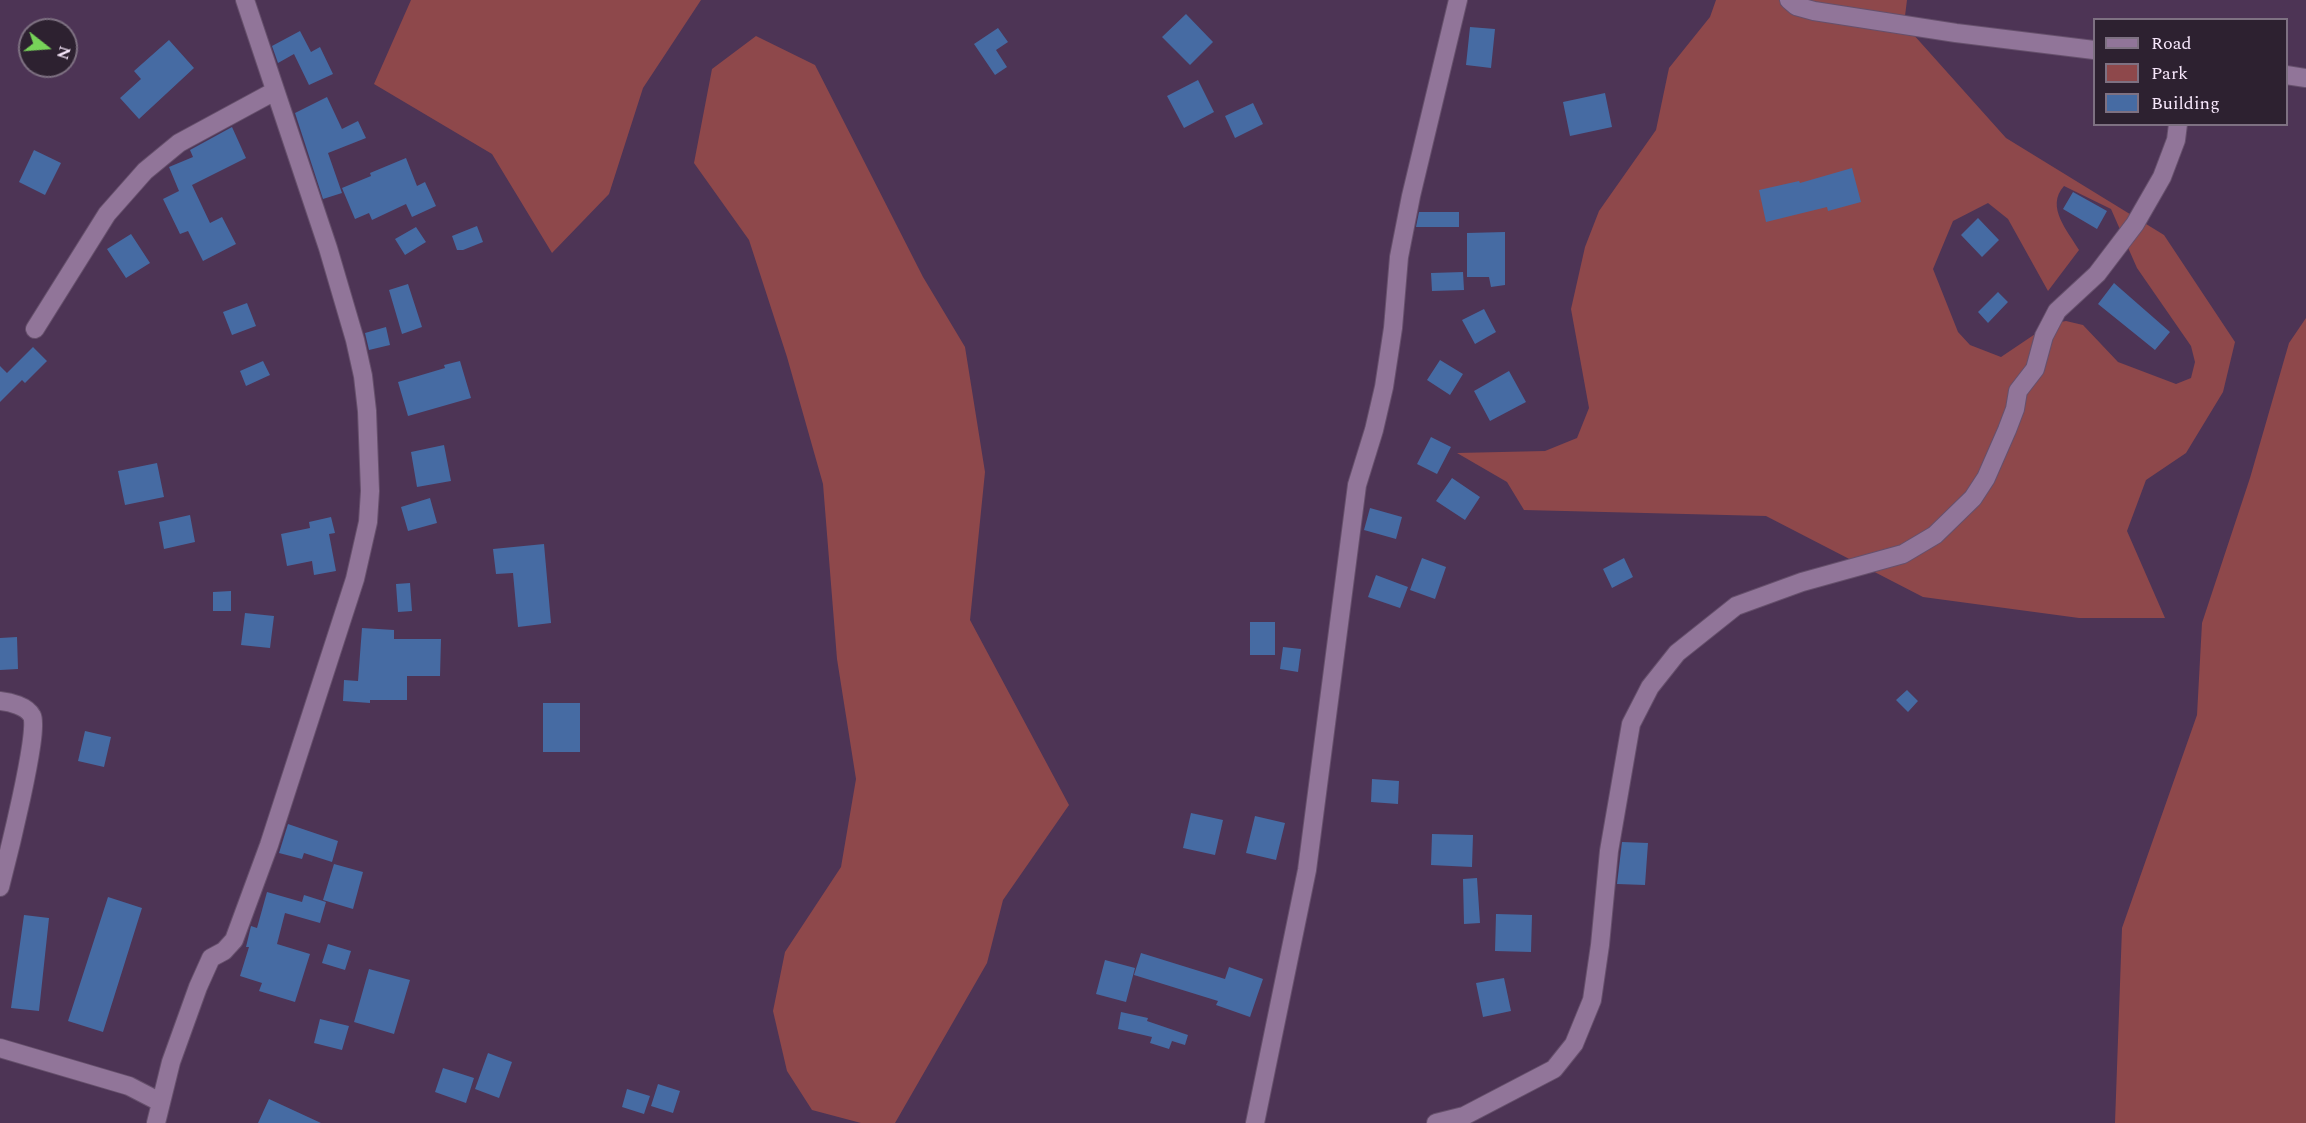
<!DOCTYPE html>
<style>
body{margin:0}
#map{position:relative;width:2306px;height:1123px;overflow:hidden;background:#4d3455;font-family:Spectral,serif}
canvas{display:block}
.legend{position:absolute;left:2093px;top:18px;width:195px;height:108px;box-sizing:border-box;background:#2d2130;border:2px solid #7e7182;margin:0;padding:8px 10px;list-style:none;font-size:18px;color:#f8e8fc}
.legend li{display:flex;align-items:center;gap:12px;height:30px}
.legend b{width:30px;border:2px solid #7e7182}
.north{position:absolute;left:18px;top:18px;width:60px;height:60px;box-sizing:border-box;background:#2d2130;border:2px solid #7e7182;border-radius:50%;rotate:107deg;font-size:16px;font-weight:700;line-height:24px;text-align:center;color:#f8e8fc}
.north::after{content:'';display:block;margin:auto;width:21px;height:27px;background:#77d259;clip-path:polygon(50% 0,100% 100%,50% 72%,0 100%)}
</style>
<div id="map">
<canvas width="2306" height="1123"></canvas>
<ul class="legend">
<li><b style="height:8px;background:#917599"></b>Road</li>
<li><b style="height:16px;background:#8e484b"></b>Park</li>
<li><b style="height:16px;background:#466ba3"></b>Building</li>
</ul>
<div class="north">N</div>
</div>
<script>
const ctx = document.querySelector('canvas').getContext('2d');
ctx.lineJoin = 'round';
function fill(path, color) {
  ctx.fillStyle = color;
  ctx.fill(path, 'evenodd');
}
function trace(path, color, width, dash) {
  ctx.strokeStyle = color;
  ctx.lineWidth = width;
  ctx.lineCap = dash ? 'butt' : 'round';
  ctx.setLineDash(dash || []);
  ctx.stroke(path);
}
fill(new Path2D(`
 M411,0H701L643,88L609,194L552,253L492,154L374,84Z
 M1716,0H1907L1904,24L2006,138L2164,235L2235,342L2223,392L2186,453L2146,480L2127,531L2165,618H2079L1923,597L1766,516L1524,510L1507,482L1457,453L1545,451L1577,438L1589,408L1571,309L1585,247L1599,211L1656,130L1669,68L1710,17ZM2064,186L2111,209L2137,268L2191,346L2195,362L2191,378L2176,384L2118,362L2083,325L2066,321L2050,324L2001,357L1970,345L1958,332L1933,269L1953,221L1988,203L2008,219L2048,291L2079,250C2068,231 2045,207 2064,186Z
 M756,36L815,65L923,277L965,347L985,472L970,620L1069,805L1003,900L987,963L895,1123H861L812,1110L787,1071L773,1011L785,952L841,867L856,779L837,659L823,484L787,357L749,240L694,163L712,69Z
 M2306,318V1123H2115L2122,928L2197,715L2202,623L2250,478L2289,343Z`), '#8e484b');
fill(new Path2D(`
 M1186,14L1213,42L1190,65L1162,37Z
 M1470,27L1495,29L1491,68L1466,65Z
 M998,28L1008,42L996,50L1007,67L995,75L974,44Z
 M300,31L311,52L320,47L333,74L309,85L294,54L278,63L272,46Z
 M169,40L194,68L139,119L120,98L141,79L134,71Z
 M1198,80L1214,112L1184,128L1167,96Z
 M1605,93L1612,127L1570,136L1563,102Z
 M327,97L342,129L358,121L366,138L328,153L342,193L323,199L295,113Z
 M1253,103L1263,124L1235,138L1225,116Z
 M232,127L246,158L192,185L210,223L222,217L236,244L203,261L188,231L180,234L163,199L179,191L169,167L193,157L190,150Z
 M34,150L61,163L45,195L19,182Z
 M406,158L417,186L425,182L436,206L412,217L406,204L372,220L369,213L355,219L342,188L371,176L370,173Z
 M1852,168L1861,202L1828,211L1827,207L1766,222L1759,190L1799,181L1800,183Z
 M2073,192L2107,211L2097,229L2063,209Z
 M1419,212H1459V227H1416Z
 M1978,218L1999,240L1982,257L1961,235Z
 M477,226L483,242L463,250H457L452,236Z
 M416,227L426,242L405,255L395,239Z
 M1505,232V285L1491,287L1489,277H1467V233Z
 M131,234L150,263L126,278L107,249Z
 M1463,272L1464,290L1432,291L1431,273Z
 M2114,283L2170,332L2155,350L2098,304Z
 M408,284L422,327L402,334L389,290Z
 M1998,292L2008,302L1988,323L1978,312Z
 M247,303L256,326L232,335L223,312Z
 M1484,309L1496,332L1475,344L1462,320Z
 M386,327L390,345L369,350L365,333Z
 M33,347L47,361L25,383L22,380L0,402V366L7,373Z
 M1440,360L1463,374L1450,395L1427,380Z
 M263,361L270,375L246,386L240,371Z
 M460,361L471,398L408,416L398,382L445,368L444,365Z
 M1509,371L1526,402L1490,421L1474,391Z
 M1431,437L1451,447L1437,474L1417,464Z
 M444,445L451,481L417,487L411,452Z
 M157,463L164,497L125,505L118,471Z
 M1452,478L1480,497L1465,520L1436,501Z
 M430,498L437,523L408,531L401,507Z
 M1370,508L1402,517L1396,539L1364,530Z
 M190,515L195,542L164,549L159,522Z
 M331,517L335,533L329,534L336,571L314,575L312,561L287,566L281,534L310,528L309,522Z
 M544,544L551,623L518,627L513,573L496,574L493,549Z
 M1422,558L1446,567L1435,599L1410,590Z
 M1624,558L1633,577L1612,588L1603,569Z
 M1376,575L1408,587L1400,608L1368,597Z
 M410,583L412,611L398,612L396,584Z
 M231,591V611H213V592Z
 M245,613L274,616L270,648L241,645Z
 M1250,622H1275V655H1250Z
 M362,628L394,630V639H441L440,676H407V700H370V703L343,701L344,680L358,681Z
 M17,637L18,669L0,670V638Z
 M1283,647L1301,649L1298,672L1280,669Z
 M1907,690L1918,701L1908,712L1896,700Z
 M543,703H580V752H543Z
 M85,731L111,737L104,767L78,761Z
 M1372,779L1399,781L1398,804L1371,802Z
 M1191,813L1223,820L1215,855L1183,848Z
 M1255,816L1285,823L1276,860L1246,853Z
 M288,824L338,841L332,862L304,853L302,859L279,853Z
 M1432,834L1473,835L1472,867L1431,865Z
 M1622,842L1648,843L1645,885L1617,884Z
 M334,864L363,872L353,909L323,900Z
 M1477,878L1480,923L1464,924L1463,879Z
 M267,892L302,902L304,895L326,902L320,923L285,913L277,944L310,954L295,1002L259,991L262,983L240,976L249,947H246L251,926L257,928Z
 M108,897L142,908L103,1032L68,1021Z
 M1496,914L1532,915L1531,952L1495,951Z
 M24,915L49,918L39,1011L11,1008Z
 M328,944L351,951L345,970L322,963Z
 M1141,953L1225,979L1229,967L1263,979L1250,1017L1216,1005L1218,1001L1134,975Z
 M1105,960L1135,968L1126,1002L1096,994Z
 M369,969L410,980L394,1034L354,1022Z
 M1504,978L1511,1011L1483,1017L1476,983Z
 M1121,1012L1148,1018L1147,1021L1188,1035L1185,1045L1172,1041L1169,1049L1150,1043L1152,1037L1118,1029Z
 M320,1019L349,1026L342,1050L314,1043Z
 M488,1053L512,1062L499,1098L475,1089Z
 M443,1068L474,1078L466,1103L435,1092Z
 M658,1084L680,1091L673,1113L651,1106Z
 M627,1089L650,1096L644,1114L622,1107Z
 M269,1099L321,1123H258Z`), '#466ba3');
const minor = new Path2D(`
 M1789,0L1796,6L1814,11L1956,33L2094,50
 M2286,75L2306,78
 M35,329L107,214L145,171L179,143L275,91
 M0,701C10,702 27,706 32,716C40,730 6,864 0,887
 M0,1048L129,1086L160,1102
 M156,1123L171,1062L198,987L211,958L224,951L234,940L269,845L355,579L368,522L370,491L367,411L363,376L355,340L328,248L245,0
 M1255,1123L1307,870L1357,485L1374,430L1384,387L1393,328L1399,257L1411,196L1458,0
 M1436,1123L1464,1116L1554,1069L1574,1044L1592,1000L1600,945L1609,851L1631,724L1650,687L1677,653L1736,606L1802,582L1903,554L1935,535L1973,498L1986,478L2007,430L2015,409L2018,391L2035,369L2044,336L2057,311L2097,274L2135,224L2162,177L2176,140L2178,124`);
trace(minor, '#66506c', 20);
trace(minor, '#917599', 18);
</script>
